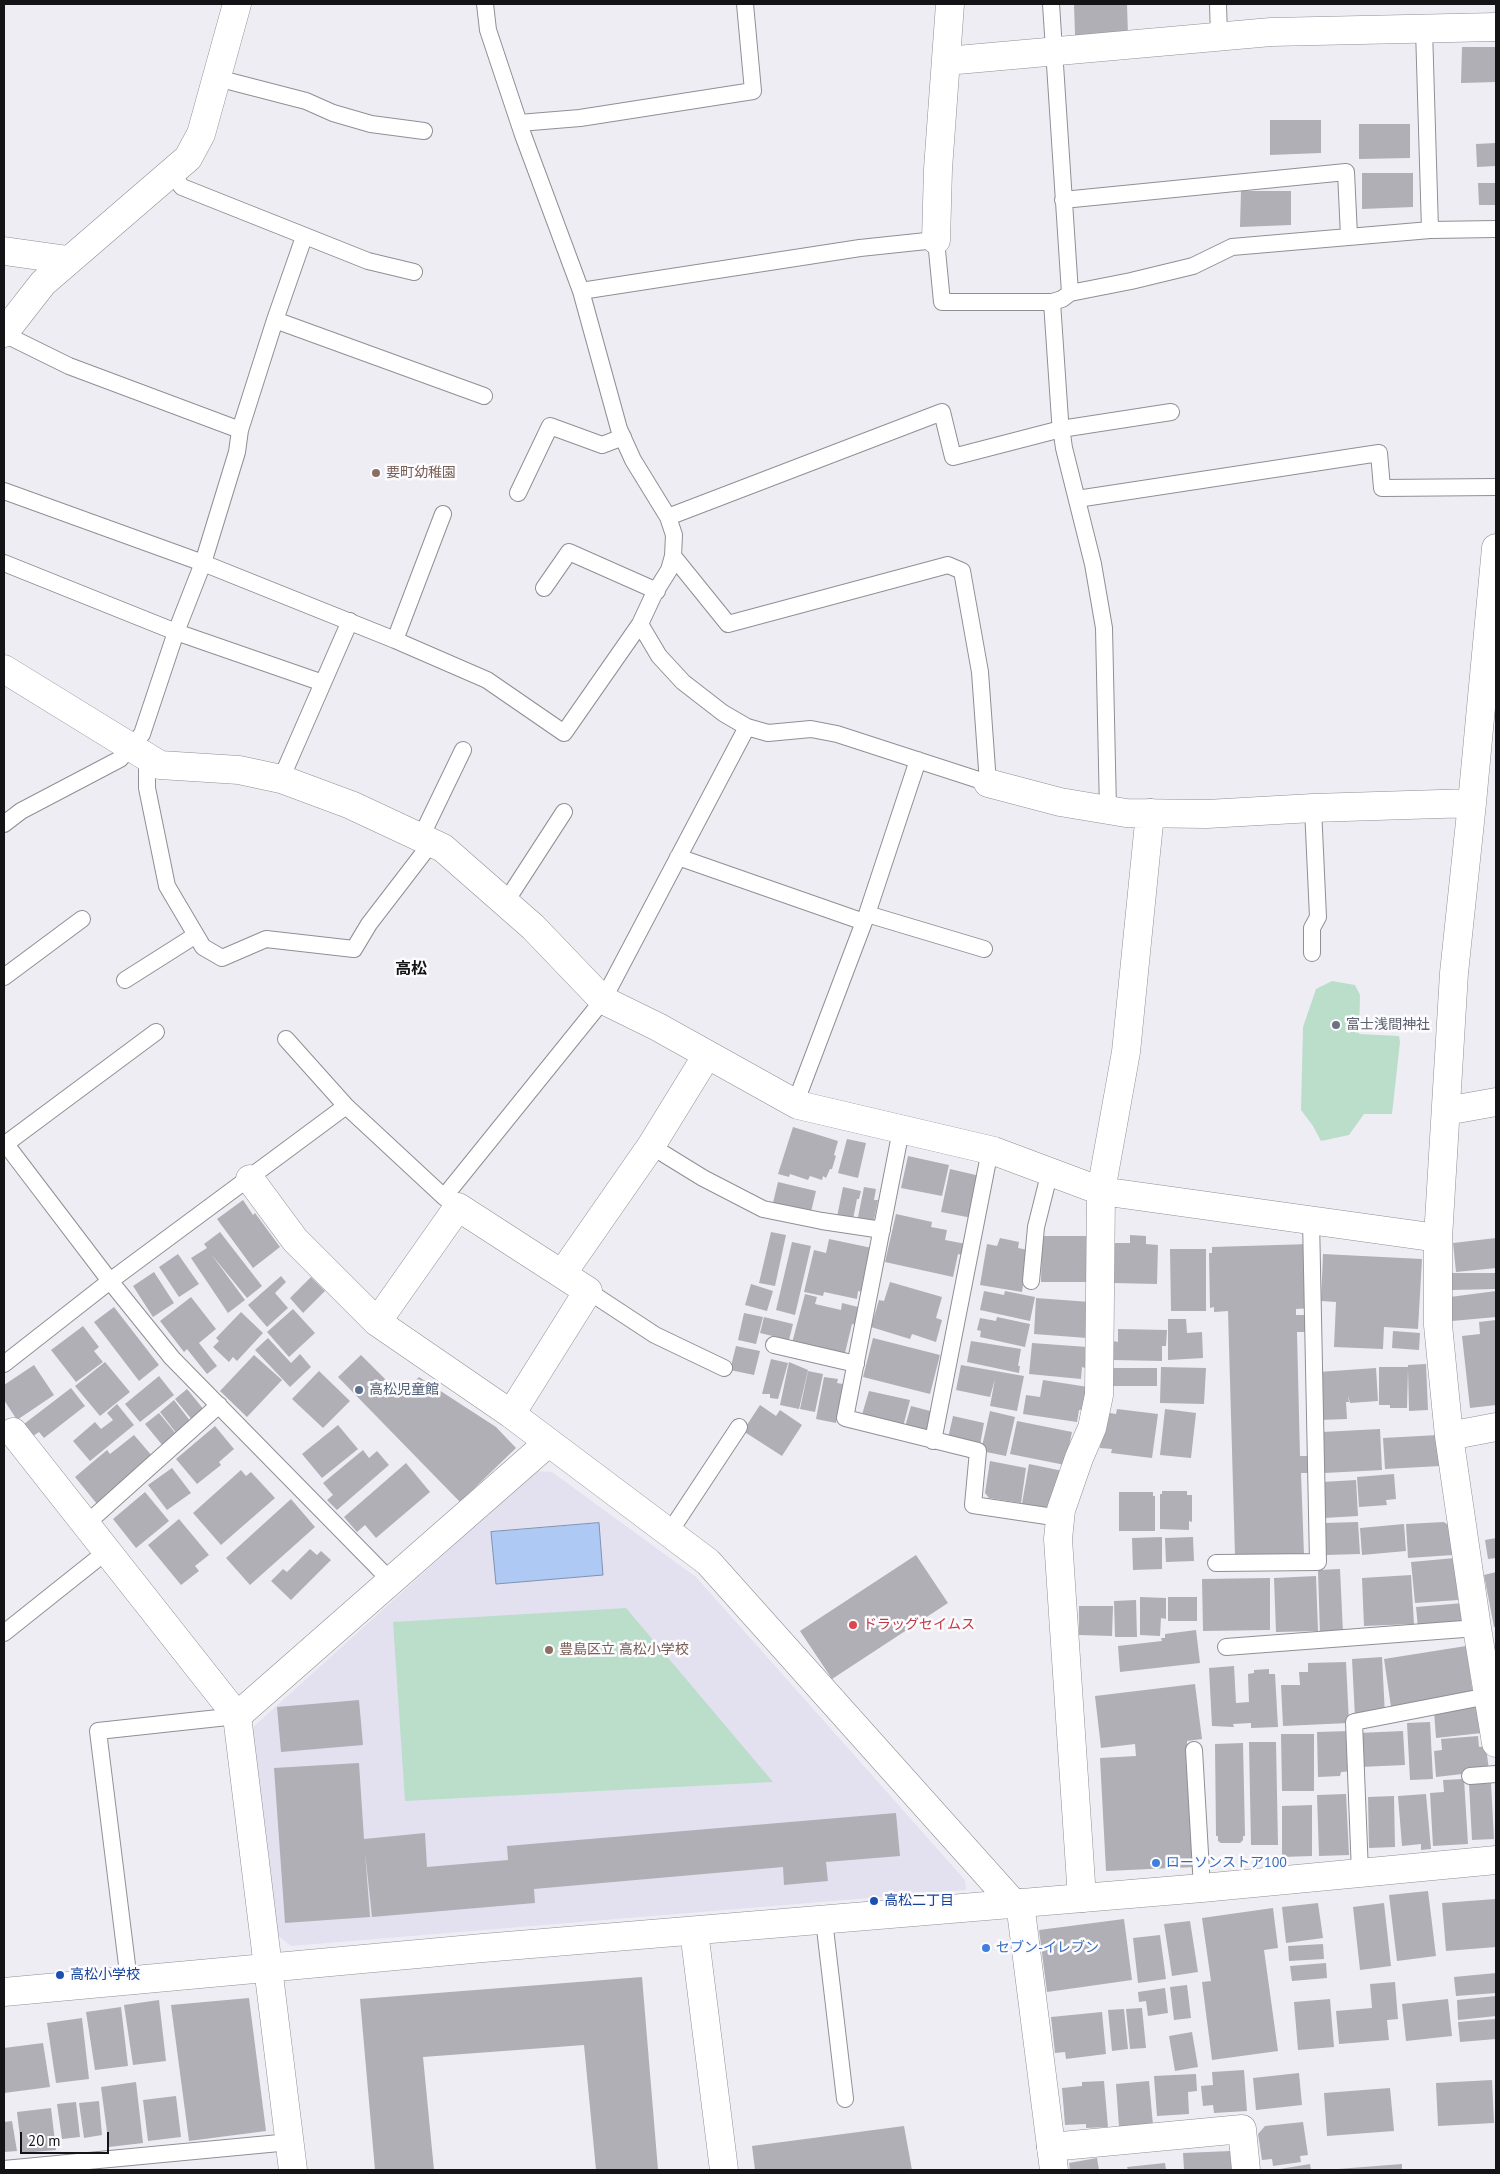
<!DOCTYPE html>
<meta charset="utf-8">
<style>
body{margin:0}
#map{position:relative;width:1500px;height:2174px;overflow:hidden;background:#efedf4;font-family:"PT Sans",sans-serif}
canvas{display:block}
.frame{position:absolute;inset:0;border:5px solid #141416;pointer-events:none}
.scale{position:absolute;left:20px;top:2132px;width:89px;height:22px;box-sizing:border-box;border:2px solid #141416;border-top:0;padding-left:6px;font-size:15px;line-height:18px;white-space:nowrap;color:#141416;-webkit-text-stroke:4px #fcfbfe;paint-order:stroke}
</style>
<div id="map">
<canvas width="1500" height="2174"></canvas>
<div class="frame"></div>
<div class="scale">20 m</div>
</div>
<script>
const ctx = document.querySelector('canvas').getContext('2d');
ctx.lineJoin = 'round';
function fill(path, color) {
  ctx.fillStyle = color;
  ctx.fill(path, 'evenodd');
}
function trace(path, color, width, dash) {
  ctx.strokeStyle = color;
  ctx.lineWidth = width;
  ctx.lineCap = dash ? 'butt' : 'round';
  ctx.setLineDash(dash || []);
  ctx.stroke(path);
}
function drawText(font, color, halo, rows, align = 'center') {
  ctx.font = font + ' "PT Sans","Noto Sans JP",sans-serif';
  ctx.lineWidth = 5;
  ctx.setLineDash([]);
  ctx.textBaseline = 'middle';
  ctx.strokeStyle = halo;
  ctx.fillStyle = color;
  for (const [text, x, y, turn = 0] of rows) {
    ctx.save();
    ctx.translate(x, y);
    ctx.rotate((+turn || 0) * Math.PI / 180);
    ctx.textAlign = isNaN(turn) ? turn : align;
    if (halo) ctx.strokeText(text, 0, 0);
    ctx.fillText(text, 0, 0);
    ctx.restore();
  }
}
fill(new Path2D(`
 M536,1471L552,1472L696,1577L965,1880L966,1890L291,1946L276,1934L251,1729Z`), '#e3e1ef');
fill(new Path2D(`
 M1332,981L1355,985L1360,995L1359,1034L1399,1036L1400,1042L1392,1114H1364L1349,1135L1321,1141L1313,1126L1301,1110L1303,1027L1316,989Z
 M626,1608L773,1782L405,1801L393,1622Z`), '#bbdecb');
const water = new Path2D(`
 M599,1523L603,1575L496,1584L491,1532Z`);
fill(water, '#adc9f4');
trace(water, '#7f93b1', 1);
fill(new Path2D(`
 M1074,4H1127L1128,36L1075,35Z
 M1462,47H1496V82L1461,83Z
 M1270,120H1321V153L1270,155Z
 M1359,124H1410V158L1359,159Z
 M1496,143V166L1477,167L1476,144Z
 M1362,173H1413V207L1362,209Z
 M1478,183H1496V205H1479Z
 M1241,191H1291V225L1240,227Z
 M793,1127L838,1141L834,1155L836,1156L832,1169H830L826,1178L823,1176L822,1180L810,1176L808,1180L790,1174L789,1177L778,1174Z
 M847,1139L866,1143L858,1178L838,1173Z
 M908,1156L949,1165L942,1196L901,1188Z
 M950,1169L980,1176L972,1218L941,1212Z
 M778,1182L816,1191L810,1216L772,1207Z
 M843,1187L861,1191L859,1199H857L853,1219L837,1217Z
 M864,1187L876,1189L874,1200H878L873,1225L857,1222Z
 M243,1200L253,1215L255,1213L280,1247L253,1268L217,1219Z
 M896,1214L932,1222L931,1227L947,1230L945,1240L966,1244L963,1255L958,1254L953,1277L885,1262Z
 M220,1232L262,1286L247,1298L211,1254L245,1300L228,1313L191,1258L207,1248L204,1244Z
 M771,1232L786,1235L775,1286L759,1283Z
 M1130,1235L1146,1236V1244L1158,1245L1157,1284L1114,1283V1243H1130Z
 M1042,1236H1089L1088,1282H1041Z
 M1000,1238L1019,1242L1018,1248L1033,1251L1025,1272L1022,1292L980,1285L987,1244L997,1246Z
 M1496,1238V1268L1456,1272L1453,1243Z
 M829,1239L872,1248L862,1292L858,1291L857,1299L824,1292L823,1296L804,1292L814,1250L826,1253Z
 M792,1242L811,1246L795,1315L776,1310Z
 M1310,1244L1312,1308L1296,1309V1315H1306L1307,1332H1297L1300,1456H1311V1473H1301L1304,1555L1235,1556L1228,1311L1214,1312V1307L1210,1308L1209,1253H1212V1247Z
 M1170,1249H1206V1311H1171Z
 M178,1254L199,1284L179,1297L159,1267Z
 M1323,1254L1422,1259L1418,1329L1384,1327L1383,1349L1334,1347L1336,1302L1321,1301Z
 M154,1272L174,1303L153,1317L133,1286Z
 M1452,1273H1496V1289L1452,1290Z
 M281,1276L286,1282L275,1293L288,1308L267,1327L248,1305Z
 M311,1277L325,1291L303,1313L290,1298Z
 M890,1282L942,1297L936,1318L942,1320L936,1342L912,1334L910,1339L871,1327L879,1300L884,1301Z
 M751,1284L773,1291L767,1311L745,1305Z
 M984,1291L1004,1295L1005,1291L1035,1297L1030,1321L980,1310Z
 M1496,1291V1317L1452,1321L1450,1297Z
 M805,1294L817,1297L815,1304L841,1310L842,1303L862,1308L858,1325L852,1324L845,1353L810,1345V1347L792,1343Z
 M191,1297L216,1329L199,1343L217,1366L207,1374L187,1349L184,1352L160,1321Z
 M1036,1298L1090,1302L1087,1338L1034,1334Z
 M114,1307L159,1365L139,1381L94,1322Z
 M293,1309L315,1333L289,1357L267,1332Z
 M241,1312L263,1333L237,1361L233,1357L229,1362L213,1347L219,1341L216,1338Z
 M744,1313L763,1317L756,1344L738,1340Z
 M764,1317L793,1324L789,1340L760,1333Z
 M997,1317L1030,1324L1025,1347L980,1337L981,1331L977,1330L980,1318L996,1321Z
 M1168,1319H1186L1187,1333L1202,1332L1203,1358L1168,1360Z
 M1496,1320V1405L1470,1408L1462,1336L1480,1334L1479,1322Z
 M83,1326L99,1347L94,1351L103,1362L76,1382L51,1350Z
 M1118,1329L1167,1330L1166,1346H1162V1361L1113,1360V1341L1118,1342Z
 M1393,1331L1420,1333L1419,1350L1392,1348Z
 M268,1338L291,1363L300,1354L311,1367L290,1387L255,1350Z
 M873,1338L940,1355L930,1394L863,1377Z
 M971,1341L1021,1349L1018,1366H1020L1019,1373L967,1362Z
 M1032,1343L1087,1347L1085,1368L1082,1367L1081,1379L1029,1374Z
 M736,1346L760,1351L754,1375L730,1370Z
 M254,1355L282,1380L247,1417L220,1391Z
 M361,1355L401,1395L419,1377L496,1427L516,1448L460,1502L338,1377Z
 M771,1359L788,1363L778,1399L770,1398V1394H762Z
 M105,1362L130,1392L100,1416L75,1386Z
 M789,1362L808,1370L799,1409L780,1405Z
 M1426,1364L1428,1410L1409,1411L1408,1369L1407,1408H1390V1405H1379V1367H1408V1365Z
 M34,1365L54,1395L17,1420L4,1400V1385Z
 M961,1365L1024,1376L1017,1411L990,1406L995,1379L990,1397L956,1390Z
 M1161,1367L1206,1368L1204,1404L1160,1403Z
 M1113,1368H1157V1386H1113Z
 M1376,1368L1378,1401L1350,1403L1348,1395L1349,1402H1346L1347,1419L1320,1420L1318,1372Z
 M319,1371L350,1401L323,1428L292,1399Z
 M808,1371L823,1374L815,1412L800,1409Z
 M159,1376L174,1395L140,1422L125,1404Z
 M824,1377L838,1379L837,1383L843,1384L836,1423L816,1419Z
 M1043,1380L1088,1387L1085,1410H1079L1077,1422L1023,1414L1026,1395L1040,1397Z
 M71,1388L85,1406L44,1438L39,1432L33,1436L24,1424Z
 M187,1389L205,1411L193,1421L175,1399Z
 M869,1391L910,1400L903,1427L861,1418Z
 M174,1400L191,1422L177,1434L160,1412Z
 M117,1404L134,1425L90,1461L73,1441L95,1422L101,1429L113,1420L107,1413Z
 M760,1405L776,1416L780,1410L802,1425L782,1456L743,1431Z
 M911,1406L934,1412L928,1437L904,1430Z
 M1117,1409L1158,1414L1152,1458L1111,1453L1112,1449L1100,1448L1104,1412L1116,1414Z
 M1165,1409L1196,1413L1191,1458L1160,1455Z
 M990,1411L1015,1417L1006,1456L981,1451Z
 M159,1413L177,1435L163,1446L145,1424Z
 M953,1416L984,1423L980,1445L948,1438Z
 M1017,1421L1072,1432L1065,1465L1010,1454Z
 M338,1425L358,1449L322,1478L302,1454Z
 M215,1426L234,1449L219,1462L221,1465L197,1484L176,1459Z
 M1380,1429L1382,1470L1324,1473L1322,1432Z
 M134,1435L153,1457L97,1504L75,1477L107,1450L110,1454Z
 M1438,1435L1440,1466L1385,1469L1383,1438Z
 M363,1450L369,1458L377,1451L389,1465L337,1510L327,1500L333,1495L323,1483Z
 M990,1461L1026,1468L1021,1503L989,1498L985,1493Z
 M406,1463L430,1492L376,1538L365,1525L357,1532L344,1517Z
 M1029,1464L1063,1471L1055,1515L1021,1509Z
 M172,1468L191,1493L167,1510L148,1485Z
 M241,1470L246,1476L251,1472L275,1498L221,1545L193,1513Z
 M1394,1474L1396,1499L1386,1500L1387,1505L1359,1507L1357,1477Z
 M1356,1480L1358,1516L1324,1518L1322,1482Z
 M1162,1491H1187V1495H1192V1522L1189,1521V1530L1160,1529V1494H1162Z
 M145,1492L169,1521L136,1548L113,1519Z
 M1119,1492H1153V1496H1155V1531H1119Z
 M291,1499L315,1527L250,1585L226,1558Z
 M179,1519L209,1555L195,1566L199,1571L181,1585L148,1545Z
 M1358,1522L1360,1554L1326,1555L1324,1523Z
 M1444,1522L1451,1527L1453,1555L1408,1558L1406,1524Z
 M1404,1524L1406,1551L1362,1555L1360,1528Z
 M1162,1537V1569L1133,1570L1132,1538Z
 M1193,1537L1194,1561L1166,1562L1165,1538Z
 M1496,1538V1558L1488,1559L1485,1540Z
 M310,1549L317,1555L321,1551L331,1560L291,1600L271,1581L283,1569L287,1572Z
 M916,1555L948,1603L832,1679L800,1631Z
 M1455,1558L1458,1600L1415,1603L1411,1562Z
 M1340,1569L1343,1633L1320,1634L1318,1570Z
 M1496,1572V1627H1494L1484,1575Z
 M1411,1575L1414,1624L1364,1626L1362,1578Z
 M1316,1576L1318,1631L1276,1632L1274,1578Z
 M1270,1578V1630L1203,1631L1202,1579Z
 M1140,1597L1166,1598V1619L1161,1618L1160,1636L1140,1635Z
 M1168,1597H1197V1621H1168Z
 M1136,1600L1137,1637H1115L1114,1601Z
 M1463,1603L1465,1624L1418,1628L1416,1607Z
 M1079,1606H1113L1112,1636L1079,1635Z
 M1196,1630L1200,1663L1120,1672L1118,1646L1162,1641L1161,1638H1165V1634Z
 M1466,1646L1473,1694L1391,1707L1384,1659Z
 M1382,1657L1385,1715L1355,1717L1352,1659Z
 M1346,1662L1349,1723L1283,1726L1281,1685H1300L1299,1672H1308V1663Z
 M1234,1666L1236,1703L1249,1702L1248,1674L1254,1673V1670L1269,1669V1674H1275L1278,1727L1251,1728V1723L1233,1724L1234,1727L1212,1726L1209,1668Z
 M1195,1684L1202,1739L1187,1741L1194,1867L1106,1871L1100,1758L1136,1756L1135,1744L1101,1748L1095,1696Z
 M359,1700L363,1745L281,1752L277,1707Z
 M1478,1707L1482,1733L1436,1738L1434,1711Z
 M1430,1722L1433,1779L1410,1780L1407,1723Z
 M1351,1731L1353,1771L1341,1772L1340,1776L1318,1777L1317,1732Z
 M1403,1731L1405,1765L1360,1767L1358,1733Z
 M1281,1734H1314V1791H1282Z
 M1478,1736L1479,1747L1486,1746L1489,1771L1436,1777L1434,1751L1442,1750L1441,1739Z
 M1249,1742H1276L1278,1845H1251Z
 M1243,1743L1245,1836H1243V1840L1240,1843H1221L1218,1841V1836H1216L1215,1744Z
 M359,1763L364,1839L425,1833L427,1867L508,1860L507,1846L896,1813L900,1856L826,1862L828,1881L784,1885L783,1867L534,1889L535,1903L372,1917L365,1852L370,1917L285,1923L274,1768Z
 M1464,1779L1468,1844L1433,1846L1430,1793L1444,1792L1443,1780Z
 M1491,1783L1494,1839L1472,1840L1469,1784Z
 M1346,1794L1349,1855L1319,1856L1317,1795Z
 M1426,1794L1431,1849L1421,1850V1844L1402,1846L1398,1796Z
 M1394,1796L1395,1847L1369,1848L1368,1797Z
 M1312,1805V1856L1282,1857V1806Z
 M1428,1891L1436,1956L1397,1961L1389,1895Z
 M1496,1899V1947L1446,1951L1442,1903Z
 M1318,1903L1323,1938L1286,1943L1282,1907Z
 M1384,1903L1391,1966L1360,1970L1353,1907Z
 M1273,1908L1278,1948L1264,1950L1278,2051L1212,2060L1202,1982L1211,1981L1202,1918Z
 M1124,1919L1132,1980L1047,1992L1039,1930Z
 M1190,1921L1198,1972L1172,1976L1164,1924Z
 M1160,1935L1166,1979L1138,1983L1133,1938Z
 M1323,1944L1324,1959L1289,1961L1288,1946Z
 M1326,1963L1327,1978L1292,1981L1290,1966Z
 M1496,1973V1993L1456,1996L1454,1977Z
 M642,1977L658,2170H596L584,2045L423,2057L434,2170H375L360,1999Z
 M1395,1982L1398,2019L1387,2020L1389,2040L1339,2044L1336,2011L1372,2008L1370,1984Z
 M1187,1985L1191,2018L1174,2020L1170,1987Z
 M1165,1988L1168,2013L1148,2016L1146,2001L1139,2002L1138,1992Z
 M1496,1996V2016L1458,2020L1457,2000Z
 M249,1998L266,2131L189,2141L171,2005Z
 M1330,1999L1334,2047L1298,2050L1294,2002Z
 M1448,1999L1452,2036L1406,2041L1402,2004Z
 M159,2000L166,2061L133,2065L124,2005Z
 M121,2007L128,2066L95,2070L86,2012Z
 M1142,2008L1146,2048L1130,2049L1126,2009Z
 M1124,2009L1128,2049L1112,2051L1108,2010Z
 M1102,2012L1106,2054L1066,2059L1065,2052L1055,2053L1051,2017Z
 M82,2018L89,2079L56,2083L47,2023Z
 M1496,2019V2039L1460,2042L1458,2022Z
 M1192,2032L1198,2067L1175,2071L1169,2036Z
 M43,2043L50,2087L4,2093V2048Z
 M1244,2070L1247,2111L1214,2113L1213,2105L1203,2106L1201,2086L1213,2085L1212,2072Z
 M1299,2073L1302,2105L1256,2110L1253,2078Z
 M1196,2074L1197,2091L1188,2092L1189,2114L1157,2116L1154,2076Z
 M1492,2080L1494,2123L1438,2126L1436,2083Z
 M1104,2081L1108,2127L1086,2128V2124L1065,2125L1062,2088L1082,2086V2082Z
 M1149,2081L1153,2125L1119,2127L1116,2084Z
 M136,2082L143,2143L109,2147L101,2087Z
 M1390,2088L1394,2131L1327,2136L1324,2093Z
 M176,2096L181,2137L148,2141L143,2100Z
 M99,2101L102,2135L84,2138L79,2103Z
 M76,2102L80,2137L62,2139L57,2104Z
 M51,2108L56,2150L22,2153L17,2112Z
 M12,2121L17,2151L4,2152V2122Z
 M1303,2122L1308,2155L1300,2156L1301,2162L1273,2166L1272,2159L1262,2160L1258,2134L1265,2126Z
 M904,2126L912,2170H755L752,2146Z
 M1231,2151L1232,2170H1184L1183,2153Z
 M1097,2158L1099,2170H1070L1069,2163Z
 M1165,2163L1166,2170H1128L1127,2167Z
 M1310,2164L1311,2170H1280V2169Z
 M1402,2164V2170H1339L1338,2169Z`), '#b0afb5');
const lane = new Path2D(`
 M1218,4L1219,37
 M1424,29L1430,230
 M217,78L306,101L333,113L371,124L424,131
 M519,123L580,118L753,91L745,4
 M171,173L182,187L368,261L414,272
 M1063,200L1346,172L1349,236
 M581,291L860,248L936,240L942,302H1052L1062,299L1070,293L1051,4
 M1070,293L1131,281L1193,266L1232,247L1430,230L1496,229
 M1052,302L1060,420L1064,448L1093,564L1104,628L1108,810
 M275,320L484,396
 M4,334L69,366L240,430
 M4,491L203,563L395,640L487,680L564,733L640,624L654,594L669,570L673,556L674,535L668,517L633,460L619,429L581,291L523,135L488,30L485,4
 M518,493L550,426L602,445L623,437
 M1077,499L1379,453L1382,488L1496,487
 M668,517L942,412L953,457L1061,429L1171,412
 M4,563L176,632L323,683
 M544,588L569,552L657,591
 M640,624L659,656L683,682L723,713L747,727L768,733L811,729L837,734L988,783L980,672L962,571L948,565L728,624L673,556
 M395,640L443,514
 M147,758V788L167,886L203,947L222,958L266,939L354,949L369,924L432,842
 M281,779L350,621
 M4,824L21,811L120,759L142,734L176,632L203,563L237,452L240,430L275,320L304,237
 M421,837L463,750
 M678,857L864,922
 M505,903L564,812
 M867,914L984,949
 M1312,953V928L1318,917L1313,808
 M4,977L82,919
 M125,980L196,935
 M286,1039L346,1106L444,1197
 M795,1104L867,914L918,760
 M901,1130L845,1418L978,1451L973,1505L1060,1518
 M5,1143L110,1281L172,1358L391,1581
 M4,1145L156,1032
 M651,1146L703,1178L763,1209L822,1221L882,1230
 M458,1207L444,1197L603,1000L747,727
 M1031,1281L1036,1227L1050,1171
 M588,1291L655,1335L724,1368
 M774,1345L856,1364
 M4,1364L110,1281L346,1106
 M933,1441L990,1150
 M85,1525L219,1405
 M669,1533L739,1427
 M1216,1563L1318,1562L1311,1220
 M4,1633L107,1551
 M1226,1647L1477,1628
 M1194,1750L1202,1888
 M1470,1776L1496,1774
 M1360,1873L1354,1722L1488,1696
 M824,1920L845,2099
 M129,1981L98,1731L237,1716
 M4,2169L290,2142`);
const street = new Path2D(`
 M946,61L1271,32L1496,27
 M936,240L938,169L950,4
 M4,251L68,260
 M4,333L43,283L188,158L201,134L237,4
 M1496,548L1472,803L1454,973L1438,1238V1325L1449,1436L1477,1628L1496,1743
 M4,669L160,765L239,770L281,779L351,805L443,848L533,927L603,1000L658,1027L798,1105L994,1151L1101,1191L1438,1238
 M988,783L1060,802L1126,813L1207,814L1313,808L1472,803
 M1446,1111L1496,1102
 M250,1179L295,1240L377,1322L511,1414L708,1562L1014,1904
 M562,1274L651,1146L707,1055
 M377,1322L458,1207L588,1291L511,1414
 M13,1432L237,1716
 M1449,1436L1496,1427
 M1082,1898L1058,1539L1061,1510L1079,1458L1092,1428L1099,1395L1101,1191L1126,1052L1150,813
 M694,1931L724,2170
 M1051,2147L1242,2129L1246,2170
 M293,2170L237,1716L548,1443`);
const secondary = new Path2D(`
 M1020,1903L1054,2170
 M4,1992L483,1948L1202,1888L1496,1860`);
trace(lane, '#908f95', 18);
trace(street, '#908f95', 29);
trace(secondary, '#908f95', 29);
trace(lane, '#fff', 16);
trace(street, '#fff', 28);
trace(secondary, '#fff', 28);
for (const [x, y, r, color] of [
 [376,473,5,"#8d6e63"],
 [1336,1025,5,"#6b7280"],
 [359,1390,5,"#5c6f8a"],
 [853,1625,5,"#e0444e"],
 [549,1650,5,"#8d6e63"],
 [1156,1863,5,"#3f7fe0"],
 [874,1901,5,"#1a4fb4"],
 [986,1948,5,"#3f7fe0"],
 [60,1975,5,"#1a4fb4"]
]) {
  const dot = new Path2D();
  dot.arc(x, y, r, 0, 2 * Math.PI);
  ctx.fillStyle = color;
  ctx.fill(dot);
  trace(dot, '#fcfbfe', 2);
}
drawText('14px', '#785e54', '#fcfbfe', [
 ["要町幼稚園",386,473],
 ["豊島区立 高松小学校",559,1650]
], 'left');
drawText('14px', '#5b616d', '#fcfbfe', [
 ["富士浅間神社",1346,1025]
], 'left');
drawText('14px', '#4e5e75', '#fcfbfe', [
 ["高松児童館",369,1390]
], 'left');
drawText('14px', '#be3a42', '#fcfbfe', [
 ["ドラッグセイムス",863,1625]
], 'left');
drawText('14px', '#366cbe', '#fcfbfe', [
 ["ローソンストア100",1166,1863],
 ["セブン-イレブン",996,1948]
], 'left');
drawText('14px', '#164399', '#fcfbfe', [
 ["高松二丁目",884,1901],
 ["高松小学校",70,1975]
], 'left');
drawText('bold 16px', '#141416', '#fcfbfe', [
 ["高松",411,969]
]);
</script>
